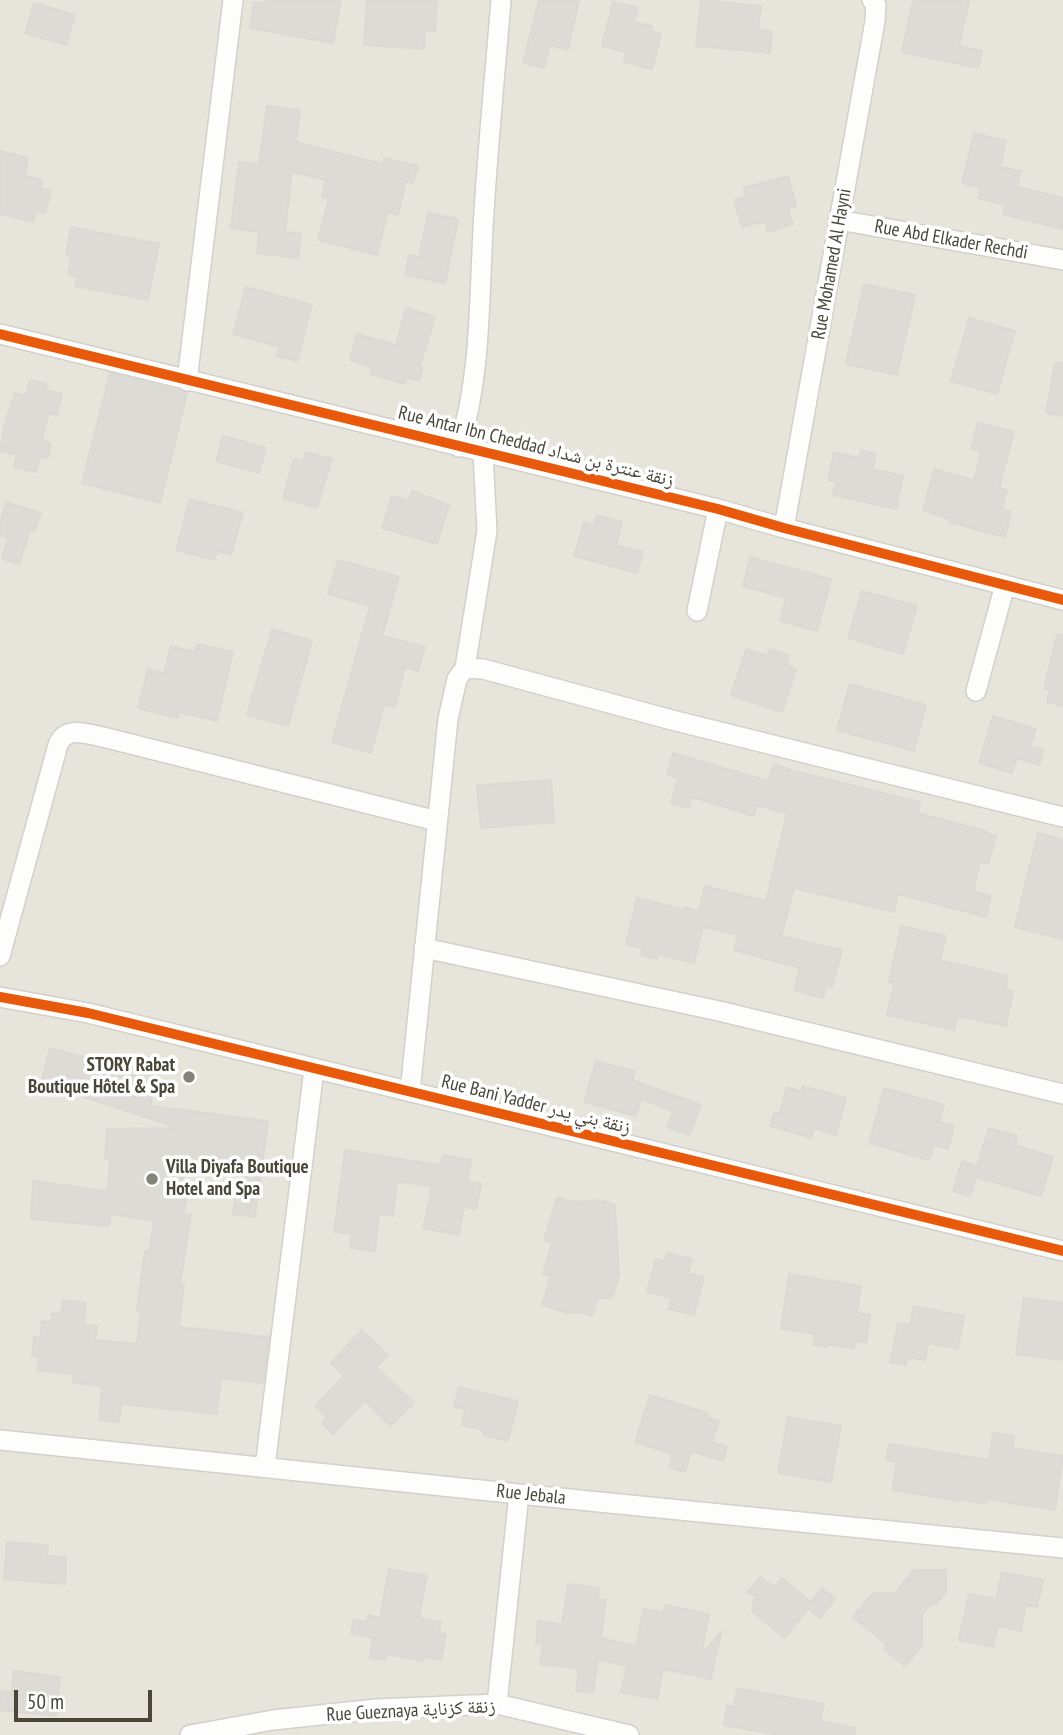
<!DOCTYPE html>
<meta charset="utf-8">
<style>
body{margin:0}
#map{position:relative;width:1063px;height:1735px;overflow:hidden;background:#f3f2ed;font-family:"PT Sans Narrow",sans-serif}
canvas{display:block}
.scale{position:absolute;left:14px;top:1690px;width:138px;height:32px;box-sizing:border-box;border:4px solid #4a4639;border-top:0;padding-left:9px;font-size:21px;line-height:24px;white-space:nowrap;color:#4a4639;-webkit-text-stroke:5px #fff;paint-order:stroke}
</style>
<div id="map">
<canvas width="1063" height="1735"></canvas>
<div class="scale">50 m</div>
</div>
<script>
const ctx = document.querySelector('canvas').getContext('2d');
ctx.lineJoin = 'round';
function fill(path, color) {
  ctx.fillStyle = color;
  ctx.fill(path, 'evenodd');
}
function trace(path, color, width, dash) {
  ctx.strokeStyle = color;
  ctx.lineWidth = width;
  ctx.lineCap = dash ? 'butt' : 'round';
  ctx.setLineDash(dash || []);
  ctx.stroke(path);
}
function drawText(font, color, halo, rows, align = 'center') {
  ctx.font = font + ' "PT Sans Narrow","Noto Naskh Arabic",sans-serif';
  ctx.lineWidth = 7;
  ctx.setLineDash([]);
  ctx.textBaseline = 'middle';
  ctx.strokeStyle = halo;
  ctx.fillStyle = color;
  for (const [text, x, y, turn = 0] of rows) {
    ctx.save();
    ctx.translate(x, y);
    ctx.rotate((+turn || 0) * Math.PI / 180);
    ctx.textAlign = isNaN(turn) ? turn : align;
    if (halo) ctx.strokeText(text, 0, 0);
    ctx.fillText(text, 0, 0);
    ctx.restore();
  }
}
fill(new Path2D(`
 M0,0H1063V1735H0Z`), '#e7e5db');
const building = new Path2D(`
 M266,0H341L333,43L250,28L254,2L266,4Z
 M367,0H437L435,32L425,31L424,49L364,45Z
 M539,0H579L568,50L550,45L544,68L523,63Z
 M701,0L761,6L758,30L772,32L770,53L696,46Z
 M913,0H969L959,46L982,51L978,68L902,52Z
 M613,2L638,8L634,22L652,26L651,31L661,34L652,69L624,62L626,52L602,46Z
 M34,3L75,15L66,45L25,33Z
 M267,106L300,110L296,142L382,164L384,158L418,166L413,183L406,181L398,215L388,212L377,255L318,240L329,199L322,197L326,180L292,172L285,232L301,234L298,258L257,253L259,232L231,228L239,162L259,164Z
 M974,133L1006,141L1000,167L1021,171L1017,187L1063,198V229L1003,214L1005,205L978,198L981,188L962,183Z
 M0,151L28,158L24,175L42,180L40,188L51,191L45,213L36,211L33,222L0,214Z
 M788,176L796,206L788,209L793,224L768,232L765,221L742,227L734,200L746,197L743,188Z
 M428,213L458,219L445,283L405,275L409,255L419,257Z
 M71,227L159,244L148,300L75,286L77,276L68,274L71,256H66Z
 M864,284L915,295L897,375L846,364Z
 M246,287L312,305L297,361L277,356L280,347L233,334Z
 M406,308L435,317L420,366L423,367L419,381L407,378L405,384L370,374L372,367L350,360L357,334L396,345Z
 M969,318L1015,331L997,394L951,381Z
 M1055,363H1063V416L1046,413Z
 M110,373L187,393L160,503L82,483Z
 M30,380L47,384L45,390L62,394L57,415L49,413L42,439L51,444L48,458L40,456L36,472L14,467L17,455L0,451L5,423L15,393L26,396Z
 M978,422L1014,432L999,488L1007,490L1002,509L1011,512L1005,537L949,522L950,519L923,511L934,469L974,480L981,452L971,449Z
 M223,436L266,448L259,473L216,461Z
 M861,450L876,454L872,469L903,476L896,509L833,495L836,482L828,480L834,452L859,458Z
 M306,452L332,459L317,508L283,498L294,459L303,461Z
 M412,491L449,505L437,544L382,528L392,496L409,501Z
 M190,499L243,513L231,555L217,551L214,560L176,550Z
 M6,502L41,513L35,531L30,530L19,564L2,559L8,538L0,536V523Z
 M597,515L622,522L616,545L643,552L637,573L574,556L584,522L594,525Z
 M750,557L831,579L817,631L780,621L786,598L743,586Z
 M338,560L399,577L382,636L425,647L418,671L405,667L395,707L384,705L371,753L332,742L370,606L328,594Z
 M862,591L917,606L903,654L848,638Z
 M272,629L312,641L288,726L247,715Z
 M1057,635H1063V706L1047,702L1050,690L1044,688Z
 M197,644L233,652L217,721L178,712L177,718L138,708L148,669L164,673L171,646L195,652Z
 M746,649L768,656L770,649L789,655L786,665L796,669L782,712L731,695Z
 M850,684L926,705L914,751L837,730Z
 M993,716L1036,729L1030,746L1044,750L1039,765L1017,758L1012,773L979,763Z
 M673,753L768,781L774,764L793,771L920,802L918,813L986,831L985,833L996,836L988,864L980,862L973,891L991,896L986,917L898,894L894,912L794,888L781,936L842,950L832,987L826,985L823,998L794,990L800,968L734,950L738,935L703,927L694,963L658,954L657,959L641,955L643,948L626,944L637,898L685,910V907L699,911L705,886L766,901L787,814L757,805L754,816L692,797L689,808L671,803L678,778L667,775Z
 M551,780L554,822L481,828L477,785Z
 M1038,833L1063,840V939L1015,927Z
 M901,926L946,936L940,960L1008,976L1005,989L1013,991L1006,1026L957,1016L954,1030L887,1015L894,983L889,982Z
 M50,1048L154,1076L151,1106L268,1121L255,1217L233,1214L239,1170L185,1163L181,1191L187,1192L184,1214H191L180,1284H184L179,1327L269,1337L263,1383L221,1378L217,1414L121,1404L119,1422L99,1420L102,1386L73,1383L74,1374L37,1370L39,1357L32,1356L34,1337L40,1338L42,1321L51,1322L52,1313L61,1315L63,1300L86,1303L84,1324L97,1326L95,1340L137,1344L141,1310H137L145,1251L149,1252L154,1221L111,1214L109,1226L31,1219L33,1181L108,1191L110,1158H105L107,1129L179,1128L41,1083Z
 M596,1061L635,1071L632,1080L701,1105L690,1135L667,1127L673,1111L641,1099L636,1116L584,1102Z
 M803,1086L846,1098L836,1135L814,1128L811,1138L770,1126L774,1112L779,1114L787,1087L802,1092Z
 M884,1088L944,1105L939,1122L954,1126L948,1149L934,1145L929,1160L869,1143Z
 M989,1128L1017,1136L1015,1145L1053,1157L1041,1196L976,1177L970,1196L953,1191L962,1161L977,1166Z
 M345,1150L440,1165L443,1155L471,1160L467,1181L481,1184L476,1209L464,1207L459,1235L423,1228L432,1187L397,1181L393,1216L379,1214L375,1251L350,1248L352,1234L334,1232Z
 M557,1197L572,1202L601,1200L615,1205L619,1276L612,1298L597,1299L592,1316L579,1312L567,1313L542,1305L551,1276L543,1274L552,1243L544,1240Z
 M667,1253L692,1259L688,1273L704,1277L694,1315L669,1309L672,1298L647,1292L656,1259L665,1261Z
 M789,1274L861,1286L857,1313L870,1315L866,1343L855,1341L854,1348L827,1344V1347L813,1345L815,1334L781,1329Z
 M1024,1298L1063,1303V1360L1016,1354Z
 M914,1306L964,1316L958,1349L928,1343L925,1360L907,1357L906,1365L890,1363L898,1323L910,1325Z
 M362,1330L388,1355L376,1367L414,1403L391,1426L365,1401L333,1434L322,1423L327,1417L315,1406L344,1376L331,1363Z
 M459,1387L518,1401L508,1441L483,1435L484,1430L462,1425L465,1409L454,1407Z
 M650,1395L708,1413L706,1417L719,1421L712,1442L727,1447L723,1461L691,1451L685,1472L669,1467L673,1454L635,1442Z
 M788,1417L841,1426L831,1482L778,1473Z
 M993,1433L1014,1436L1013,1448L1063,1456L1055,1510L987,1499L986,1504L959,1499V1501L892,1490L897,1462L886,1460L889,1444L989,1460Z
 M7,1542L48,1545L47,1556L66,1557L65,1584L4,1579Z
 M389,1569L427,1576L419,1618L441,1622L439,1633L446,1634L441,1660L424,1657L423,1661L386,1654L385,1660L370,1658L373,1638L351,1633L354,1619L367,1622L368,1615L380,1618Z
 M914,1570H946V1592L936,1604H931L922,1614V1645L905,1666L884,1649L887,1645L853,1617L873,1593H895Z
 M1002,1572L1043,1580L1037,1607L1026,1605L1021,1631L998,1626L993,1647L959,1640L969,1594L996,1599Z
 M760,1577L774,1587L782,1578L811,1602L822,1588L835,1599L820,1618L808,1609L784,1638L752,1611L755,1595L747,1593Z
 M568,1584L599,1588L598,1599L606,1600L601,1638L636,1646L644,1609L663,1613L665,1605L709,1614L701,1656L721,1632L711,1679L663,1669L657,1699L621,1692L627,1666L598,1659L593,1693L576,1691L579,1669L540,1664L543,1644L536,1643L538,1621L562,1624Z
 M14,1671L60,1677L56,1716L0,1710V1691L12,1692Z
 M737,1688L824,1704L820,1721L855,1728V1735H779L724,1725L727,1706L734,1707Z`);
fill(building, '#dddbd6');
trace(building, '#dbd9d3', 2);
const minor = new Path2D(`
 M839,220L1063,260
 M0,334L718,509L784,528L1063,600
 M187,381L233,0
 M459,447C481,376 479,303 483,229C487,153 495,76 501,0
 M784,528L875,21L876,5L872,0
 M697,611L718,509
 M465,668L483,669L672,720L1063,817
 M976,691L1005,585
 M424,948L719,1011L1063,1094
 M0,956L58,745C66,724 90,735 107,738L437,821
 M0,997L88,1013L1063,1251
 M410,1092L448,719L457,679L465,668L487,531L483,453
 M0,1440L519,1494L1063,1548
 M265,1467L314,1069
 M497,1704L519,1494
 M190,1735L273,1720L376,1709L497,1704L629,1735`);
trace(minor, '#d1d0cb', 22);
trace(minor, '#fdfdfc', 19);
trace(new Path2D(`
 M0,334L718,509L784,528L1063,600
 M0,997L88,1013L1063,1251`), '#e8590c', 10);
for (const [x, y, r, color] of [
 [189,1077,7,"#858278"],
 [152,1179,7,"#858278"]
]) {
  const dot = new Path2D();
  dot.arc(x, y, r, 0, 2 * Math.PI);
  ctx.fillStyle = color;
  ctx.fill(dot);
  trace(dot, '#fff', 2.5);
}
drawText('19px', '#4a4639', '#fff', [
 ["Rue Abd Elkader Rechdi",951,240,10],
 ["Rue Mohamed Al Hayni",832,264,-80],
 ["Rue Antar Ibn Cheddad زنقة عنترة بن شداد",536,447,14],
 ["Rue Bani Yadder زنقة بني يدر",536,1105,14],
 ["Rue Jebala",531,1495,6],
 ["Rue Gueznaya زنقة كزناية",411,1711,-3]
]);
drawText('bold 19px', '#4a4639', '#fff', [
 ["STORY Rabat",175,1066],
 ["Boutique Hôtel & Spa",175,1088],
 ["Villa Diyafa Boutique",166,1168,"left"],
 ["Hotel and Spa",166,1190,"left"]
], 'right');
</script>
